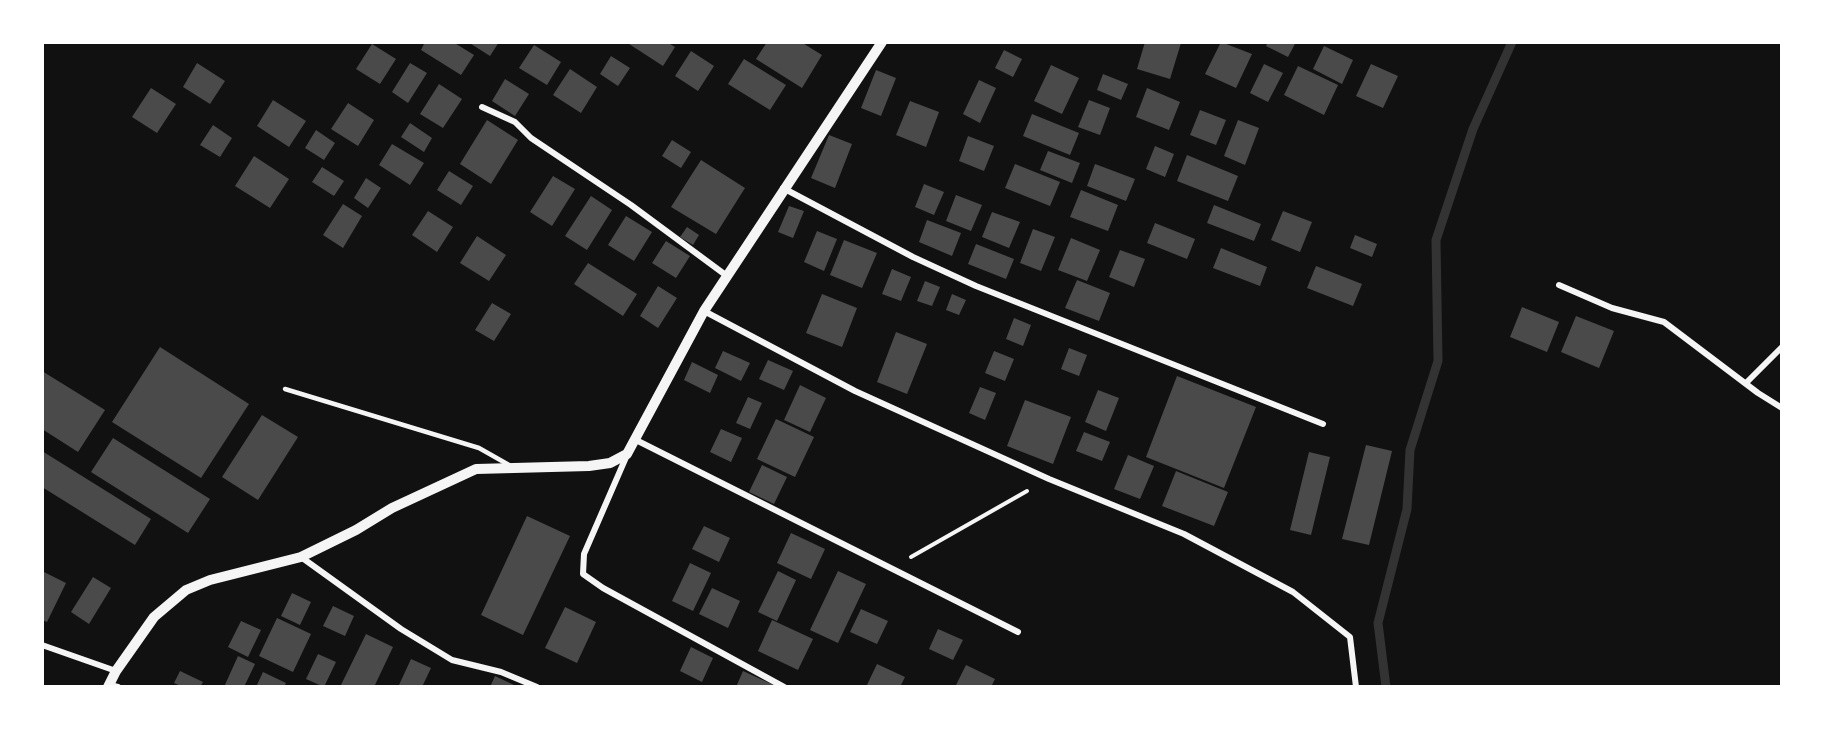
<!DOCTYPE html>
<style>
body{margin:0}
#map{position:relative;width:1824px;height:729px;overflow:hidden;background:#111;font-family:"Libre Baskerville",serif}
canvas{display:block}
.frame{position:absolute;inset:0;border:44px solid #fff;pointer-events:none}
</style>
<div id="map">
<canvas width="1824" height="729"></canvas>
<div class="frame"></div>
</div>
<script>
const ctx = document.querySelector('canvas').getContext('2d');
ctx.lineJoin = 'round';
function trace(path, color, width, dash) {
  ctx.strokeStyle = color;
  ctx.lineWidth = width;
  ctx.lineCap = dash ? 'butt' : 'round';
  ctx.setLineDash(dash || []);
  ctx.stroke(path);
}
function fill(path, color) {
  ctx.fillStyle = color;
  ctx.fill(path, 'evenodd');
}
trace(new Path2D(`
 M1386,687L1378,623L1407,509L1410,450L1438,361L1436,240L1473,129L1512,42`), '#333', 9);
fill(new Path2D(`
 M425,42H453L474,55L461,75L421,50Z
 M468,42H499L490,56Z
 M626,42H667L675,47L663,66Z
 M767,42H801L822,55L802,88L756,59Z
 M1145,42L1181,43L1170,79L1137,69Z
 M1221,42L1252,54L1236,88L1205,74Z
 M1268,42H1296L1288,57L1266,46Z
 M372,44L396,59L380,84L356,69Z
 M534,45L561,62L547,85L519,68Z
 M1324,46L1353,60L1342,84L1313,69Z
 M1004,50L1022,59L1013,77L995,68Z
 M691,51L714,66L698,91L675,76Z
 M611,56L630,68L618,86L600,74Z
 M744,59L786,85L770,110L728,84Z
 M197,63L225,81L210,104L183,87Z
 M410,63L427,73L408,103L392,92Z
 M1264,64L1283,73L1268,102L1250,93Z
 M1371,64L1398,76L1383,108L1356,96Z
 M1051,65L1079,78L1062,114L1034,101Z
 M1298,66L1338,85L1324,115L1284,95Z
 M570,69L597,87L581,113L553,95Z
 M876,70L896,78L881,116L861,108Z
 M1103,74L1128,84L1121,100L1097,90Z
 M505,79L529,94L515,116L492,101Z
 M979,80L996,88L980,123L963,114Z
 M439,84L462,99L443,128L420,114Z
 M151,88L176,104L157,133L132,117Z
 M1147,88L1180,102L1169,130L1136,117Z
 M273,100L306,121L289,147L257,126Z
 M1089,100L1110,108L1100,135L1078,127Z
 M910,101L939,112L926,147L896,135Z
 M348,103L374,120L358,146L331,129Z
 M1200,110L1226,120L1216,145L1190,135Z
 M1032,114L1079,133L1070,155L1023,136Z
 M487,120L518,140L491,184L460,164Z
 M1238,120L1259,128L1245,165L1224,156Z
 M410,123L432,138L424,152L401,137Z
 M213,125L232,138L220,157L200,145Z
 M316,130L335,143L324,160L305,148Z
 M829,135L852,144L835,188L811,178Z
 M968,136L994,146L984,171L959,161Z
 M672,140L691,152L681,168L662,156Z
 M392,144L424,163L410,185L379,165Z
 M1155,146L1174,154L1165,177L1146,169Z
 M1048,151L1080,163L1072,183L1040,170Z
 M1187,155L1238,176L1228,201L1177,181Z
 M254,156L289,179L270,208L235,186Z
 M701,160L745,188L716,234L671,207Z
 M1015,164L1060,182L1050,206L1005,188Z
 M1095,164L1135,179L1126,201L1087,186Z
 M322,167L344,181L334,196L312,182Z
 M449,171L473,186L461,205L437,190Z
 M553,176L575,189L552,226L530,212Z
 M366,178L381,188L368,208L354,198Z
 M924,184L944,192L934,215L915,207Z
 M1081,190L1118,205L1108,231L1070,217Z
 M956,195L982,205L971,231L946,221Z
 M591,196L612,210L587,250L565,236Z
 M343,204L362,216L343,248L323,235Z
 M1214,205L1261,224L1254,241L1207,223Z
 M789,206L804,211L793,238L778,232Z
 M428,211L453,227L437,252L412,235Z
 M1283,211L1312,222L1300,252L1271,240Z
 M992,212L1020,222L1009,248L982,237Z
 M626,216L652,232L634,261L608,245Z
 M927,220L961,233L952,256L919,242Z
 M1155,223L1195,239L1187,259L1147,243Z
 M687,227L699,235L693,245L680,237Z
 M1033,229L1055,237L1041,271L1020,263Z
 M817,231L837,239L824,271L804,262Z
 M1355,235L1377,244L1372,257L1350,248Z
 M477,236L506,255L489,281L460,263Z
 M1071,238L1100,250L1087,281L1058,270Z
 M844,240L877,253L862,288L830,275Z
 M666,241L690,256L676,278L652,263Z
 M976,244L1014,259L1006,279L968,264Z
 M1221,248L1267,267L1260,286L1213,268Z
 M1120,250L1145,259L1134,287L1109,277Z
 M588,263L637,294L623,316L574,284Z
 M1316,266L1362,284L1353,306L1307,288Z
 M892,269L911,277L901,301L882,294Z
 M1077,280L1110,293L1099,321L1065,308Z
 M925,281L940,287L932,306L917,301Z
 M658,286L677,298L658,328L640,316Z
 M822,294L857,308L842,347L806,333Z
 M952,294L966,300L959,315L946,310Z
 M492,303L511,314L494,341L475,330Z
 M1522,307L1559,322L1547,352L1510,337Z
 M1576,316L1614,331L1599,368L1561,352Z
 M1014,318L1031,325L1023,346L1006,339Z
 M896,332L927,344L907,394L877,382Z
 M160,347L249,404L201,478L112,422Z
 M1069,348L1087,355L1079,376L1061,369Z
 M723,351L750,363L741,381L715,368Z
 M994,351L1014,359L1005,381L985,373Z
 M768,360L793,371L784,390L759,379Z
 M692,362L718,375L710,393L684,380Z
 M42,371L105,410L78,452L42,429Z
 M1177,376L1256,407L1224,488L1146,457Z
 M800,385L826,398L810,432L784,420Z
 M980,387L996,393L985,420L969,413Z
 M1098,390L1119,398L1106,431L1085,422Z
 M748,397L762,403L750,429L736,423Z
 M1025,400L1071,417L1053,464L1007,446Z
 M262,415L298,437L258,500L222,477Z
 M776,419L814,437L795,477L757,459Z
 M721,429L742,438L731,462L710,452Z
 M1084,432L1110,442L1102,461L1076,451Z
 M113,438L210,499L188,533L91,472Z
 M1366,445L1392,451L1369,545L1342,539Z
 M42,451L151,519L135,545L42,487Z
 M1309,452L1330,457L1311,535L1290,530Z
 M1128,455L1154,466L1140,499L1114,489Z
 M762,465L787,477L774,504L749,492Z
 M1176,471L1228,492L1214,526L1162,506Z
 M527,516L570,536L523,635L481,615Z
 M704,526L730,538L719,562L692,549Z
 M791,533L825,549L811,579L777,563Z
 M690,563L711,573L693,611L672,601Z
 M42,571L66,583L47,622L42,620Z
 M778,571L796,580L777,621L758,612Z
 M838,571L866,584L838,643L810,630Z
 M93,577L111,588L89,624L71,612Z
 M712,588L740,601L728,628L699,614Z
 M292,593L311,602L300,625L281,616Z
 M333,606L354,616L345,636L323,626Z
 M565,607L596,622L577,663L545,648Z
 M861,609L888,621L877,644L850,632Z
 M277,618L311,634L293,672L259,656Z
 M772,620L813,639L798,670L758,651Z
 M241,621L261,630L248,657L228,647Z
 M938,629L963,640L953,660L929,649Z
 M366,634L393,647L374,687H340Z
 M691,647L713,658L702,682L680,671Z
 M318,654L336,662L324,687L306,679Z
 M238,656L255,664L244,687H224Z
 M411,659L431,668L422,687L399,685Z
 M877,664L905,677L900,687H866Z
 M966,665L995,679L991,687H955Z
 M180,671L203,682L200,687H183L174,683Z
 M743,671L778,687H736Z
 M263,672L286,683L284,687H256Z
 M495,676L514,685L513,687H490Z`), '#4a4a4a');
trace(new Path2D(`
 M911,557L1027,491`), '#f5f5f5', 4);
trace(new Path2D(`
 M285,389L479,448L509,465`), '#f5f5f5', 4.5);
trace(new Path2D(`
 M482,107L515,122L531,138L631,205L727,276
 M783,188L913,257L976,286L1323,424
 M1559,285L1612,308L1664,322L1758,393L1782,408
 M704,311L855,391L1049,479L1184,534L1293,592L1350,637L1356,687
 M1747,382L1782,347
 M634,439L1018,632
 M627,455L584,554L583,574L603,588L784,687
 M301,557L401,629L452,660L501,672L537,687
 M42,645L116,671
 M110,685L118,687`), '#f5f5f5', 6);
trace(new Path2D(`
 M108,687L116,671L154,617L186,590L210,580L301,557L356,530L392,508L476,469L589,466L610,463L627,454L704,311L882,42`), '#f5f5f5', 10);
</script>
